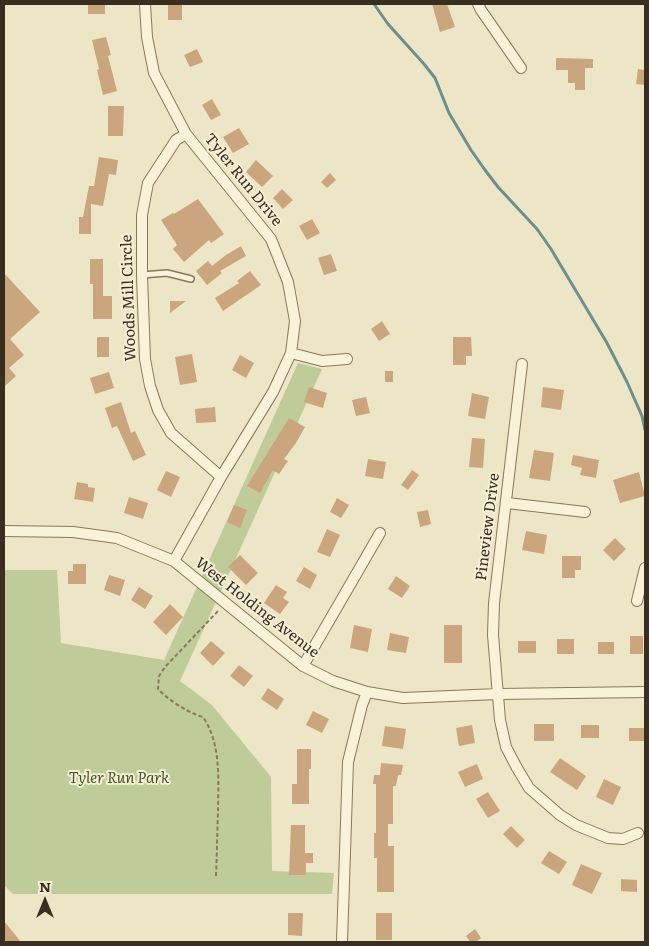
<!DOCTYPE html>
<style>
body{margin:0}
#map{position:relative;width:649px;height:946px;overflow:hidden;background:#ede6c6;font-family:Literata,serif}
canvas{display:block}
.frame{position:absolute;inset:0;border:5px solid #392e1f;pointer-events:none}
.north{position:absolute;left:20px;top:876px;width:50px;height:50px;-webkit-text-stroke:4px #f5efd5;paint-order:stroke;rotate:0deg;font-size:14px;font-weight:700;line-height:20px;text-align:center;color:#392e1f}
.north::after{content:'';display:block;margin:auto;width:18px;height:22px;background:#392e1f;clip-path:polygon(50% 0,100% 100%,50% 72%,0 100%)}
</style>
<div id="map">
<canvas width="649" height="946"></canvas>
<div class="frame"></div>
<div class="north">N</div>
</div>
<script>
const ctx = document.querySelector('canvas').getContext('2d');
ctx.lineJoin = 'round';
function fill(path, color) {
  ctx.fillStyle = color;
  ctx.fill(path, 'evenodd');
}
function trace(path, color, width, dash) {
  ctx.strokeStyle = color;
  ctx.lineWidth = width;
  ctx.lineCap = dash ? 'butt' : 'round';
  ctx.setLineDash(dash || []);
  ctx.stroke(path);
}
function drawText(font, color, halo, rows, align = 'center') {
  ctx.font = font + ' Literata,serif';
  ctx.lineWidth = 4;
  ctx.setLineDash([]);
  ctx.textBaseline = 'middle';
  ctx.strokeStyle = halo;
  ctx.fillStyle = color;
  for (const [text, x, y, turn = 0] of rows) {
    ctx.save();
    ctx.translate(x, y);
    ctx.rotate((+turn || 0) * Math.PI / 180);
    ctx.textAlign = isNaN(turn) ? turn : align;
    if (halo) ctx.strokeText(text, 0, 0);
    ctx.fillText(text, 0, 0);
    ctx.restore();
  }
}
fill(new Path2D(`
 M298,363L322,369L180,681L212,705L271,777L272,871L334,873L332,894H13L4,885V570H57L61,643L164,660Z`), '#c0cb9a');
trace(new Path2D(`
 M374,4L388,24L424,64L435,78L449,113L471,150L485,170L498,187L537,229L551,249L607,343L627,382L642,416L645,430`), '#6e8f8a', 3);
fill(new Path2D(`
 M88,4H105V14H88Z
 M168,4H182V20H168Z
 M432,4H447L455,27L440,32Z
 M106,37L111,55L108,56L117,91L103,95L97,70L99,69L92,40Z
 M197,49L203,62L190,67L184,55Z
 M556,58L593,59V68H585V90H575V83H568V70H556Z
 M638,69L645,70V85L636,84Z
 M212,99L221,115L211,120L202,105Z
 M108,106H124L123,136H108Z
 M239,128L249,144L233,153L223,137Z
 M99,157L118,160L116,175L109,174L103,206L91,204V234H79V217H83L89,186H94Z
 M256,160L273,176L262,187L246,172Z
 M330,173L336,180L327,188L321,182Z
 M282,189L293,200L283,209L273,198Z
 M198,199L224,234L211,243L209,240L184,262L173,249L177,245L161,220L173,213L174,214Z
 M312,219L320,233L307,240L299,226Z
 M241,246L246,256L220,271L222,273L207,285L196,271L208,261L212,266L226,255Z
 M331,254L337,271L324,275L318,258Z
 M90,259H103V296H112V319H93V284H90Z
 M250,271L261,285L223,311L215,298L239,283L237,281Z
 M4,273L40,312L10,339L24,355L9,368L16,376L4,387Z
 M170,301H186L170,313Z
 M382,321L390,334L379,341L371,329Z
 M97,337H109V357H97Z
 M453,337H471L472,356H466V365H453Z
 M192,354L197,382L180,385L175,357Z
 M240,355L254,363L246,378L232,370Z
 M385,371H393V382H385Z
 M109,372L114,388L95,394L90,378Z
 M309,387L327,393L323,408L304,402Z
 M543,387L564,390L561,410L541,407Z
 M472,393L489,397L485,419L468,416Z
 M366,397L370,413L356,416L352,400Z
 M121,402L131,433L135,431L146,455L133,461L117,426L112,428L105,408Z
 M215,407L216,422L196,423L195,409Z
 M289,418L305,427L296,443L284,459L288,461L279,474L273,470L260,493L247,486Z
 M472,438L485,439L483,468L469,467Z
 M534,450L554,453L550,481L529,478Z
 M573,455L599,460L596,478L580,475L582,468L571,465Z
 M368,459L386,462L383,479L365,476Z
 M412,470L419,475L408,490L401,485Z
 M166,471L180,477L171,497L157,490Z
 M639,472L645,496L620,503L613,480Z
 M77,482L88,484V487L95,488L93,502L74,499Z
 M129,497L148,503L143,519L124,513Z
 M337,498L349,505L341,518L330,512Z
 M234,505L247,510L240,528L227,522Z
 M428,510L431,524L420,527L417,512Z
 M327,529L340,535L330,557L317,552Z
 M526,531L547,535L544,554L522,550Z
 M615,538L626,549L614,561L603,550Z
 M240,555L258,573L246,585L228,567Z
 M562,556H581V570H575V578H562Z
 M73,564H86V584H68V571H73Z
 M304,567L317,575L310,589L296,581Z
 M109,575L125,580L120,596L104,590Z
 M396,576L410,586L402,598L388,589Z
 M276,585L287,592L283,598L289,602L280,614L264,603Z
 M139,587L153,596L145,609L131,600Z
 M170,604L183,617L166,635L153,622Z
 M354,625L372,629L368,652L350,648Z
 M444,625H462V663H444Z
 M390,633L409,637L406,653L387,650Z
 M630,636H643V654H630Z
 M557,639H574V654H557Z
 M211,641L225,653L213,666L200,653Z
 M518,641H536V653H518Z
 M598,642H614V654H598Z
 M239,665L253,676L244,687L230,676Z
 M268,688L284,699L277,710L261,699Z
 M313,711L329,719L322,733L306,725Z
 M534,724H554V741H534Z
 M472,725L475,743L459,746L456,728Z
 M581,725H599V738H581Z
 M385,726L406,729L403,749L382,746Z
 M629,728H645V741H629Z
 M297,749H311V769H309V804H292V784H297Z
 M560,758L586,776L577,790L550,772Z
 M381,763L403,765L401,775H398L396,786H393V824H388V846H394V892H377V858H374V833H376V784H373L374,775H380Z
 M477,764L483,779L465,787L458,772Z
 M604,779L621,787L613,805L596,797Z
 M488,792L500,811L488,818L476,799Z
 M291,825H305V853H313V863H306V875H289Z
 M511,826L525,840L517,848L503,834Z
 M549,851L567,862L559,874L541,863Z
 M581,864L602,873L592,894L572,885Z
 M621,879L637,880V892L621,891Z
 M288,913H303L302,936L288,935Z
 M376,913H392V940H376Z
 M4,921L21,942H4Z
 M475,929L481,938L476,942H470L466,936Z`), '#caa57d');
const lane = new Path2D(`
 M142,275L167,273L191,279`);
const street = new Path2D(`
 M145,4L147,37L154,73L186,134L271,239L288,282L295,321L291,353L273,392L221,477L174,561
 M478,4L481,10L521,68
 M186,134L176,140L148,183L142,215V275L145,359L150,386L158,410L171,433L221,477
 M291,353L322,361L347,359
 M522,364L494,603L493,635L500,720L506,747L517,768L529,788L560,815L576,825L608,838L623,839L638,833
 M507,503L585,512
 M4,531L73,532L117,538L174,561L303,666L333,681L367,692L403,698L498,694L645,692
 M637,601L645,568
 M303,666L380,533
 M342,942L348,762L362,705L367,692`);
trace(lane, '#88785c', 8);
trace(street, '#88785c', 12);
trace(new Path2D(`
 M216,876C217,855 217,835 218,814C218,782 222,745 203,717C190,714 167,699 158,689L159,676L165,667L218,611`), '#88785c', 2, [4, 2.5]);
trace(lane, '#f8f2d9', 5);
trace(street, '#f8f2d9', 10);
drawText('15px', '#392e1f', '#f5efd5', [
 ["Tyler Run Drive",243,180,51],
 ["Woods Mill Circle",129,298,-92],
 ["Pineview Drive",488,527,-83],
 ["West Holding Avenue",257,608,38]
]);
drawText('italic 15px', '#445526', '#f5efd5', [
 ["Tyler Run Park",119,779]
]);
</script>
